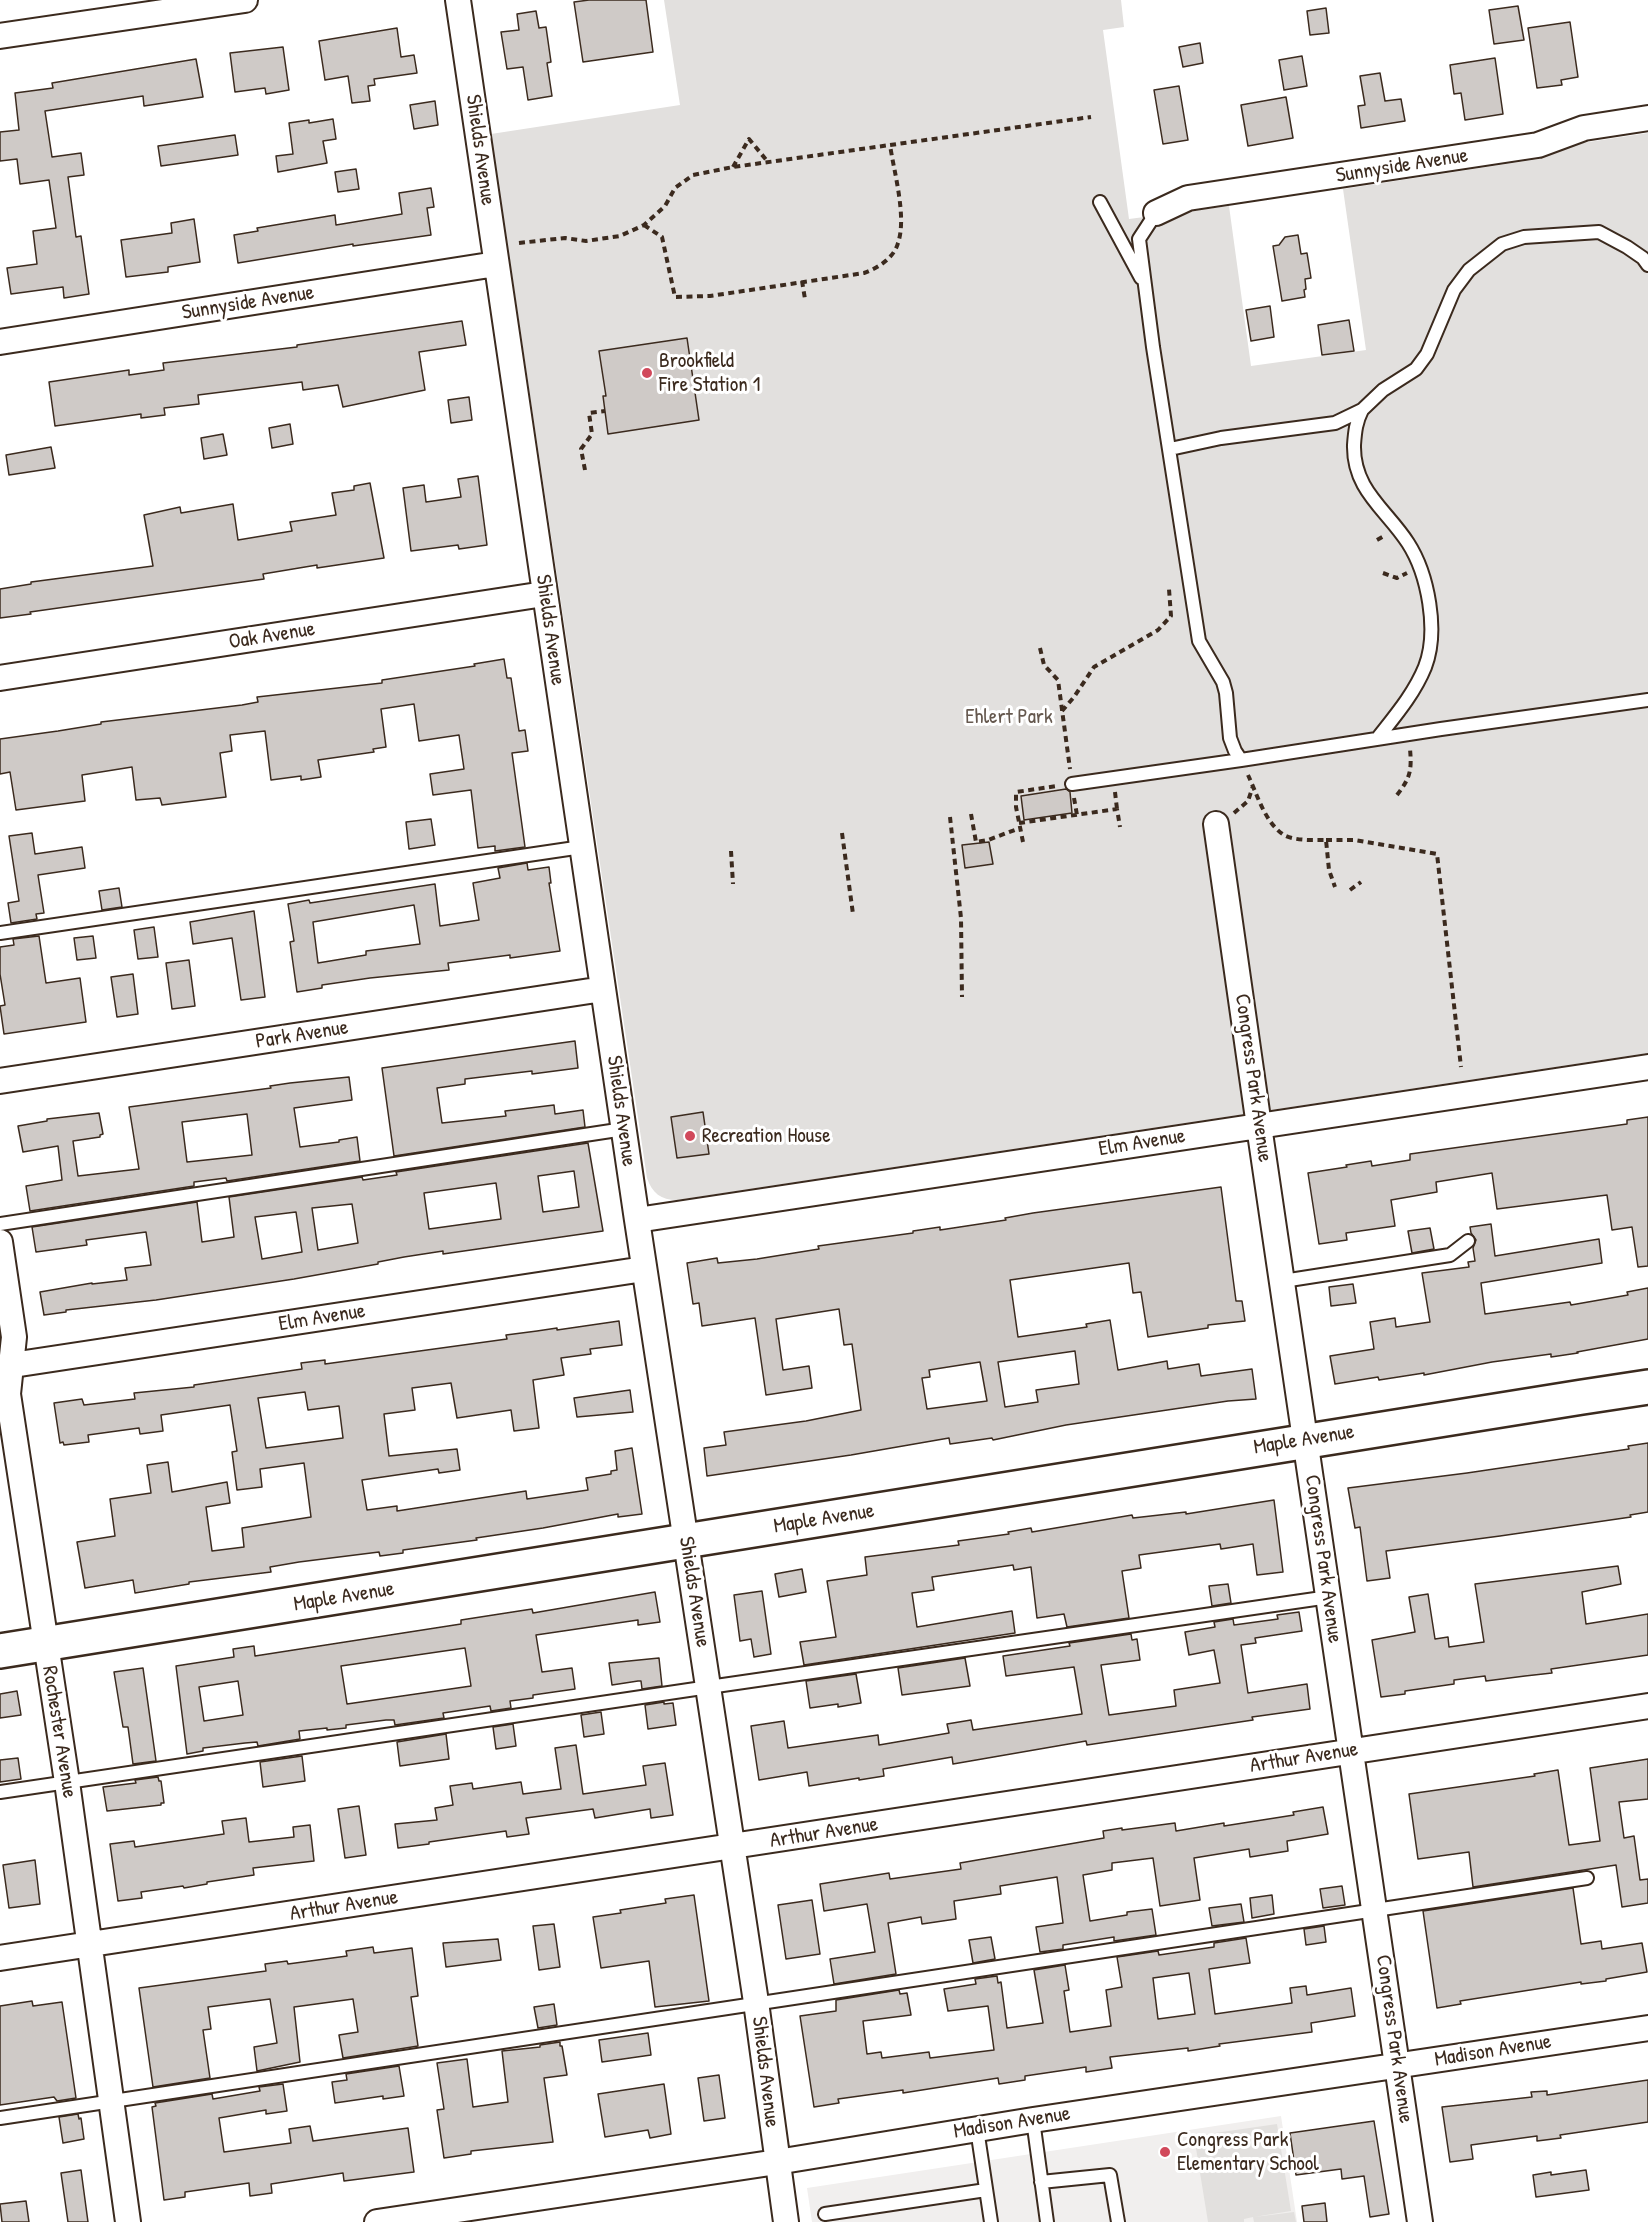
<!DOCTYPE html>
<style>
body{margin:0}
canvas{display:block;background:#fff}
</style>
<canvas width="1648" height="2222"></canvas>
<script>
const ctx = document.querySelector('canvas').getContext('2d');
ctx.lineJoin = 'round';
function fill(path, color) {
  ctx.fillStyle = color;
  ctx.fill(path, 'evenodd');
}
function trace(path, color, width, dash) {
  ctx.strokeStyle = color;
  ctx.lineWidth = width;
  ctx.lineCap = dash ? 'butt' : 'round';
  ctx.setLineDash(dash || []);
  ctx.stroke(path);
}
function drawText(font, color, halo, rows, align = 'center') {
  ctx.font = font + ' "Patrick Hand",sans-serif';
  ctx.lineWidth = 6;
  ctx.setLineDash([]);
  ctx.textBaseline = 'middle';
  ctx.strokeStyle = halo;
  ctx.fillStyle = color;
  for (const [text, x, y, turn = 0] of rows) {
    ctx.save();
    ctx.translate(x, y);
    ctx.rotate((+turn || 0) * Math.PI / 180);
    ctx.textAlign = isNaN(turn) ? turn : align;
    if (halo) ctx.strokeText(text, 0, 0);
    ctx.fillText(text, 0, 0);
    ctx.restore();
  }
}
fill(new Path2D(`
 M1281,2116L1297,2222H812L807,2188Z`), '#f1efee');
fill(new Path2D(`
 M664,0H1121L1124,27L1103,30L1129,219L1229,206L1251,366L1366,350L1343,189L1539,159L1582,143L1648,133V1053L677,1200C661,1200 652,1193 647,1178L491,134L680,105Z
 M1277,2124L1291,2211L1254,2217L1294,2212L1296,2222H1254L1253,2217L1244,2219V2222H1208L1194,2136Z`), '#e2e0de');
const building = new Path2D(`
 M589,0H646L653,52L583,62L574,2Z
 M1518,6L1524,40L1494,44L1489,10Z
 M1326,8L1329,33L1310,35L1307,11Z
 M536,11L539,28L546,27L551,62L547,63L552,96L528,100L523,67L507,69L501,32L519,30L517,14Z
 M1570,22L1578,77L1561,80L1562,85L1537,88L1528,28Z
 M397,28L401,57L414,55L417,73L374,79L375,85L368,86L370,101L352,103L348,76L325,80L319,41Z
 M1200,43L1203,63L1183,67L1179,47Z
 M283,47L289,90L266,94L265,88L235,92L230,53Z
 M1302,56L1307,86L1284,90L1279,60Z
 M1495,58L1503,114L1465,120L1461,93L1454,94L1450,65Z
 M196,59L203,97L144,106L143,96L45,111L52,157L81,153L84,175L68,177L76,237L81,236L89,294L64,298L63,287L11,294L7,268L37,264L33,231L56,228L49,180L20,184L17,159L0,161V132L19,130L15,93L53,88L52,83Z
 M1380,73L1385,101L1401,99L1405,121L1361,128L1358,106L1365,105L1360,76Z
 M1179,86L1188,140L1163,144L1154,90Z
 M1286,97L1293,138L1248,146L1241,105Z
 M435,101L438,125L414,129L410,105Z
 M333,119L336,139L323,141L327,163L278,172L276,156L293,154L289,123L309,120V123Z
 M235,135L238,155L161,166L158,146Z
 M356,169L359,189L338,192L335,172Z
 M431,188L434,207L427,208L431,235L353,246V244L238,263L234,235L258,231L257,228L335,215L336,225L402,214L399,193Z
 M194,219L200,262L168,267V272L126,277L121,240L172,233L171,223Z
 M1298,235L1301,254L1307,253L1311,278L1305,279L1306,289L1304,290L1305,297L1282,301L1273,246L1279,245L1285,237Z
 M1270,306L1274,337L1251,341L1246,310Z
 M1349,320L1354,351L1322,355L1318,325Z
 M462,321L466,345L419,352L425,390L343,407L338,385L303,390L302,382L198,395L199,404L164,408L165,415L141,418V414L55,426L49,382L129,370V375L164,370L163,363L297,347V345Z
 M687,338L699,420L608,434L603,396H606L599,351Z
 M469,397L472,420L451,423L448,400Z
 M290,424L293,444L272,448L269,428Z
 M223,434L227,455L204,459L201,438Z
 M51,447L55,468L9,475L6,455Z
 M478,476L487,545L459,549L458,545L411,551L403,488L424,485L426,502L461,497L458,479Z
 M370,483L384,558L317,568V565L263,574L264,579L30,612L31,614L0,618V589L31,584V582L153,566L144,515L180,507L181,513L233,504L238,540L292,531L290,522L336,515L332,493L354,490V486Z
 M504,659L507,678H511L519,731L525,730L528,751L512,753L525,847L495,851V846L478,848L471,790L433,795L430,774L464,769L459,735L419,741L414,704L381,709L386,747L373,749L374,752L318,760L321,777L301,780V776L271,780L265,731L230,735L232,751L220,753L226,797L162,805L160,798L136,800L132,767L82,775L85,801L16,810L10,772L0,774V739L58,731L101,724V722L242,705L258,702L257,697L382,683V680L475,666L474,664Z
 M1066,789L1070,792L1072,813L1024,820L1021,796Z
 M431,819L435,845L409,849L406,822Z
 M32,833L35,854L82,847L85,868L38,875L44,913L36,914L37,919L11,923L8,903L19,901L9,836Z
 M989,842L993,864L965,868L962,845Z
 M527,863L528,870L549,867L551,883H549L560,951L510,958V955L448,963L449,970L370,978L322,985V988L297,992L290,942L294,941L288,904L309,900L310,903L435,884L440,926L479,920L473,883L500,878L498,868ZM414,905L420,944L366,951V955L318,963L313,922Z
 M119,888L122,907L102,910L99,891Z
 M254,911L265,997L241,1000L232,938L193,944L190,922Z
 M154,927L158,957L138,959L134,930Z
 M39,936L46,983L80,978L86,1022L4,1034L0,1006L5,1005L0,974V947L14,945L13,939Z
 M93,936L96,958L77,960L74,938Z
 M189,960L195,1006L172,1009L166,963Z
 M133,974L138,1014L117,1017L111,977Z
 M575,1041L578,1068L532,1074V1071L465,1079V1084L437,1088L442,1123L506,1116L505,1111L554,1105L555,1114L583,1110L585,1127L394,1156L382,1068Z
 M349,1077L352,1100L294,1108L300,1147L339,1142V1140L357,1137L360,1161L227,1181L226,1178L194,1182V1186L30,1211L26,1186L62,1180L58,1146L23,1152L18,1126L47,1121V1119L99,1113L103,1134L100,1135V1137L73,1141L78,1176L139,1169L129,1107L271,1088L270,1086L290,1083ZM247,1114L252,1155L187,1162L182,1122Z
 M703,1112L709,1154L677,1158L671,1117Z
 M1648,1117V1266L1638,1267L1632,1227L1612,1230L1607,1195L1497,1209L1492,1173L1436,1182L1437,1192L1391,1200L1395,1226L1346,1233L1347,1240L1319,1244L1308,1173L1347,1167L1346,1165L1371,1161L1372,1166L1410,1160V1154L1627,1124V1120Z
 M588,1143L603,1231L443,1254V1251L404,1257L378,1262V1264L294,1279L156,1300L66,1310V1312L44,1315L40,1292L92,1283V1284L127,1280L125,1268L151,1265L146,1232L86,1240L87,1245L36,1252L32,1227L197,1202L202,1242L234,1237L229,1197L362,1177L363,1180L397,1175L396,1172ZM574,1171L579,1207L543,1212L538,1176ZM496,1183L501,1219L429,1229L424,1193ZM352,1204L358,1243L318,1250L312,1208ZM296,1212L302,1252L262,1259L255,1217Z
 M1221,1187L1236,1301H1242L1245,1321L1208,1325V1328L1148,1337L1141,1292L1133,1293L1129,1263L1010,1280L1018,1337L1087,1327L1086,1324L1110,1320L1118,1370L1167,1361L1168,1369L1199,1364L1201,1376L1252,1369L1256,1399L1228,1401L1066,1425L993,1440L992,1438L950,1444L949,1438L851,1455L707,1476L704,1448L726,1445L724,1432L806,1421L861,1410L852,1344L844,1345L839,1309L776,1319L783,1370L809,1366L812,1388L766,1395L755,1318L702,1326L699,1303L693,1304L687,1263L717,1258L718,1263L757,1259L819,1249L818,1246L913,1233V1231L940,1227V1230L1006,1220L1005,1218L1033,1213ZM1075,1351L1079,1384L1036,1390L1038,1402L1005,1407L998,1362ZM980,1362L987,1401L927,1409L922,1378L930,1377L929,1370Z
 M1491,1224L1495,1256L1599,1239L1602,1263L1481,1283L1485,1314L1570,1302L1571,1305L1628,1295L1627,1292L1648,1288V1339L1577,1352L1578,1353L1551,1357V1354L1492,1362L1424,1375V1373L1379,1380L1378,1377L1335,1384L1330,1356L1374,1349L1370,1322L1395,1318L1396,1327L1430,1322L1422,1273L1469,1267L1468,1262L1475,1261L1473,1248L1476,1240L1471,1233L1470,1227Z
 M1430,1228L1434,1249L1412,1253L1408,1231Z
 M1353,1284L1356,1303L1331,1306L1329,1287Z
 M619,1321L622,1345L590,1349L591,1354L561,1358L564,1375L533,1380L539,1428L514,1431L511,1410L457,1418L451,1383L412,1388L415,1410L384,1414L389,1456L457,1449L460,1470L439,1473L438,1469L362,1480L367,1510L397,1506V1511L526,1491L527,1499L588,1490L586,1478L611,1474V1471L617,1470L615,1451L632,1448L642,1514L618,1517V1514L543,1528L476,1538L477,1540L403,1550V1553L380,1556L379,1552L299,1562L270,1567L271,1572L189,1582V1584L135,1593L133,1580L85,1588L77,1542L115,1536L110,1499L151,1493L147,1465L168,1462L172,1492L227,1482L230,1503L206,1507L212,1551L244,1547L242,1528L311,1517L304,1463L260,1469L262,1487L237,1490L232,1452L237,1451L230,1405L161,1415L163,1431L140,1434L139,1428L88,1435L89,1442L64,1445L63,1442L60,1443L54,1403L82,1399L84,1405L135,1399L134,1393L194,1387V1385L302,1369L301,1363L325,1360V1364L507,1339L506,1335L537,1331L557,1328V1330ZM305,1392L308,1410L339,1406L343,1438L266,1448L258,1398Z
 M630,1390L633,1412L577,1417L574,1398Z
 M1648,1443V1512L1630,1515L1631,1517L1500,1536L1386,1551L1390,1578L1367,1581L1360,1527L1355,1528L1348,1488L1467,1473L1629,1449L1628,1446Z
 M1274,1500L1283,1572L1257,1575L1253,1544L1221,1549L1220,1544L1139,1555L1141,1568L1122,1571L1129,1618L1067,1627L1064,1614L1037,1618L1031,1567L1014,1570L1013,1565L932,1577L934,1590L912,1593L917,1627L1012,1611L1015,1633L804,1665L800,1642L836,1637L827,1581L867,1575L865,1557L959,1545L958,1541L1009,1534L1008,1532L1031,1528L1032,1532L1132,1515L1133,1518L1186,1512V1514Z
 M1618,1566L1621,1584L1582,1592L1586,1624L1648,1614V1655L1551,1669L1552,1673L1525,1676L1486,1681L1485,1676L1454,1680V1684L1405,1691V1694L1381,1697L1372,1640L1415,1632L1409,1597L1428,1594L1435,1639L1448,1637L1449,1647L1484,1642L1475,1584Z
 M802,1569L806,1592L779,1597L775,1574Z
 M1228,1584L1231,1603L1212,1606L1209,1586Z
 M762,1591L771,1654L754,1657L751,1639L740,1641L734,1595Z
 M655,1592L660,1622L638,1625V1620L536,1635L542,1672L572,1668L575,1689L533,1695V1698L510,1701L511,1708L491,1711L490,1706L443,1713L444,1718L395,1725L394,1720H386L346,1725V1728L327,1730V1728L299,1731L300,1739L258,1746L257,1742L245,1743L203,1748V1751L187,1754L176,1666L234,1657L233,1649L254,1646L255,1656L461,1624V1620L532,1609L533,1613ZM465,1648L471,1686L347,1704L341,1666ZM238,1681L243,1715L204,1721L199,1687Z
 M1299,1612L1302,1631L1255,1638L1256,1643L1241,1645L1248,1693L1307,1684L1310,1709L1252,1717L1253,1720L1087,1745L1086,1741L953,1764L952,1757L883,1769L884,1776L859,1780V1778L809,1786L807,1772L759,1780L751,1726L784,1721L788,1748L878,1735L879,1745L949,1733L947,1724L971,1720L973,1730L1082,1714L1074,1667L1006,1676L1003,1656L1070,1646L1069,1643L1131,1634L1132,1640L1137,1639L1140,1660L1101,1665L1109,1715L1176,1706L1174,1690L1220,1683L1214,1650L1189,1655L1185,1632L1215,1627L1214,1622L1233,1619L1234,1625L1278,1619L1277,1615Z
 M659,1658L662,1686L642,1689L641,1681H638L612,1685L609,1663Z
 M965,1658L970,1686L902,1695L898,1668Z
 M143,1668L156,1761L133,1764L128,1727H123L114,1672Z
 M856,1674L861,1703L838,1707V1704L810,1708L806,1681Z
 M17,1691L21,1715L0,1718V1694Z
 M664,1702V1704L673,1703L676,1725L648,1729L645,1705Z
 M601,1712L604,1734L584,1737L581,1715Z
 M513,1724L516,1746L496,1749L493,1727Z
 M446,1734L449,1759L400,1766L397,1742Z
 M576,1745L583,1794L646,1785L643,1766L665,1763L673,1815L651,1818L650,1809L595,1818L593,1809L526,1818L529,1834L507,1837L506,1831L429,1842V1844L398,1848L395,1824L437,1820L435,1808L453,1805L450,1786L472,1783L473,1789L521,1782L523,1794L561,1789L555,1748Z
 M302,1756L305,1781L263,1787L260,1762Z
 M18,1758L21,1779L0,1782V1760Z
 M1648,1759V1799L1619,1802L1624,1838L1634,1836L1640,1880L1648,1879V1903L1622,1907L1616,1865L1473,1887L1469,1852L1418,1859L1409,1794L1535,1776L1534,1774L1558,1770L1569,1845L1600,1841L1590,1768Z
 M158,1777L159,1781H161L164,1803H161V1805L107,1811L103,1787L136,1783L135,1780Z
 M359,1806L366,1855L345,1858L338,1809Z
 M1323,1807L1328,1834L1287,1841L1288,1851L1250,1857L1249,1849L1194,1858L1200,1900L1160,1906L1153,1858L1112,1863V1870L1083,1875L1090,1921L1127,1915V1912L1152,1909L1156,1935L1114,1941V1937L1063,1945V1949L1040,1952L1036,1927L1063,1923L1057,1877L1000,1886L1001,1894L954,1901L956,1919L922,1924L921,1917L888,1923L896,1974L834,1984L830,1959L875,1952L867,1904L824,1911L820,1884L889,1873L890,1879L961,1869L960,1863L1104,1838L1103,1831L1122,1828V1830L1175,1823L1176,1831L1224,1823V1826L1294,1815L1293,1812Z
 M246,1818L249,1842L294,1837L293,1827L310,1825L314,1861L253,1868L254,1875L207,1882V1884L184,1888L183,1886L141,1892L142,1898L118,1901L110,1844L134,1841L135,1847L224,1834L222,1821Z
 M35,1860L40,1904L9,1908L3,1865Z
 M1342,1886L1345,1905L1323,1908L1320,1889Z
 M1573,1888L1581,1944L1601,1941L1602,1949L1642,1943L1647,1972L1606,1979V1981L1581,1984V1982L1460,2001L1461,2004L1437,2008L1423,1911Z
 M694,1895L709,2001L655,2007L649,1961L601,1968L593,1917L621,1913L620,1910L666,1903L665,1899Z
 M1272,1895L1274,1914L1252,1918L1250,1898Z
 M812,1900L820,1954L786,1959L778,1905Z
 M1241,1904L1244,1922L1212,1926L1209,1908Z
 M554,1924L560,1967L539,1970L533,1926Z
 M1324,1926L1326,1942L1306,1945L1304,1929Z
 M991,1937L995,1959L973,1963L969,1940Z
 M1246,1938L1250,1963L1209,1969L1215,2014L1292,2003L1290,1988L1306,1986L1307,1995L1351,1988L1355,2016L1311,2023L1312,2032L1219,2044L1220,2046L1188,2051V2048L1110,2057L1112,2068L1086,2072V2067L1025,2076V2080L999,2084L998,2078L903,2093V2090L838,2099L839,2103L814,2107L800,2016L836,2011V2000L899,1990L900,1994L907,1993L911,2015L863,2021L867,2054L881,2052L882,2058L929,2052L930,2058L994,2050L988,2006L948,2011L944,1989L976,1984L975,1979L997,1976L998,1983L1001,1982L1007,2028L1043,2023L1034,1970L1065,1965L1069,1990L1064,1991L1070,2032L1111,2026L1106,1990L1122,1987L1117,1957L1158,1951L1159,1955L1214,1947V1943ZM1189,1973L1195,2014L1158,2019L1153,1978Z
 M498,1939L501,1960L446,1967L443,1943Z
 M373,1947L374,1953L412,1948L418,1996L411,1997L418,2046L343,2058L339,2035L358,2032L353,1999L294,2007L300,2062L257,2071L254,2047L277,2043L270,1999L208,2007L211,2029L203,2030L210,2078L153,2087L139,1988L266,1971L265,1964L287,1961L288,1964L347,1956L346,1951Z
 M32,2001L33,2006L62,2002L76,2098L57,2101L54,2097L0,2105V2006Z
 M554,2004L557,2025L538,2028L534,2007Z
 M648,2033L651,2055L602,2062L599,2040Z
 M560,2042V2046H562L567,2075L544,2078L553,2142L471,2151V2154L444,2158L437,2110L444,2109L437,2063L467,2059L473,2107L508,2102L502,2051L540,2047V2045Z
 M399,2066L404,2096L383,2099V2096L335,2103L332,2082L347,2080L346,2074Z
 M719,2075L725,2118L704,2121L698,2078Z
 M1648,2080V2122L1560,2135L1561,2138L1537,2141V2136L1471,2145L1473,2159L1450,2162L1442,2107L1532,2097L1531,2092L1547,2091V2095Z
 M283,2084L287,2111L266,2114V2110L219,2118L224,2152L291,2143L289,2129L310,2126L313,2141L408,2128L414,2172L344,2181L343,2173L271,2184L272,2193L250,2196L249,2183L185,2192V2197L164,2200L152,2107L156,2106L155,2103L212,2094L213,2099L260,2091L259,2087Z
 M664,2084L671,2134L650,2138L648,2130L605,2137L598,2094Z
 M78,2114L79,2119L81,2118L84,2139L63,2143L59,2117Z
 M1374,2121L1389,2214L1370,2217L1364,2176L1342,2179L1341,2169L1296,2175L1290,2133Z
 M81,2170L88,2222H68L61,2173Z
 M1586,2170L1589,2190L1536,2197L1533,2175L1551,2172V2175Z
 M26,2201L29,2222H2L0,2204Z
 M1325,2203L1327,2222H1304L1302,2206Z`);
fill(building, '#cfcac7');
trace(building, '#3b2a1e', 1.5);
const lane = new Path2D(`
 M1100,202L1141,278
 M1156,213L1139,239L1153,347L1199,641L1223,682L1226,693L1230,738L1235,751L1241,760L1441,729L1648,700
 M1362,410C1356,422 1355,431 1354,445C1353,490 1386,509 1408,543C1428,574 1439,631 1425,667C1414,694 1395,716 1377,739
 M1170,449L1221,438L1335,423L1362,410L1383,390L1416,369L1427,354L1454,290L1469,270L1502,244L1524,237L1599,232L1627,247L1643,258L1648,265
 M1072,784L1241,760
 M0,933L582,847
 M0,1224L624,1129
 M1283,1281L1450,1255L1468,1241
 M0,1792L709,1687L1329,1597
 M0,2118L1587,1878
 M1033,2120L1047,2222
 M977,2129L991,2222
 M1041,2182L1110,2175L1118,2222
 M825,2214L986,2190`);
const street = new Path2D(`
 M458,0L637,1220L756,2002L786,2222
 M0,36L245,0
 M1156,213L1188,198L1538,145L1584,128L1648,118
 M0,342L496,264
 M0,678L544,594
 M1216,824L1259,1126L1420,2222
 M0,1081L603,989
 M637,1220L1648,1067
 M0,1242L14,1337L8,1394L67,1782L128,2222
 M0,1367L644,1269
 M0,1958L1648,1706
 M377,2222L777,2162L1033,2120L1648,2028`);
const secondary = new Path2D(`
 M0,1651C550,1566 1098,1470 1648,1387`);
trace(lane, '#3b2a1e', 16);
trace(street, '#3b2a1e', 28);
trace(secondary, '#3b2a1e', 38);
trace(new Path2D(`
 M733,167L749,139L768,162
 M644,225L662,237L675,297L710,296L864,273C878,268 894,258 898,243C907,217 894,172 890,145L1091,117
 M519,243L565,238L586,241L620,236L644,225L665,206L675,188L693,175L733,167L890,145
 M802,281L805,299
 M585,470L581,449L592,434L589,413L605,411
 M1377,540L1386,535
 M1383,573L1397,578L1407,573
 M1040,648L1044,665L1058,680L1070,769
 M1062,711L1074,697L1094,667L1158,630L1171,616L1169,589
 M1248,775C1257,794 1265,823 1284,835C1295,841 1313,840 1326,840L1329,870L1335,887
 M1115,792L1117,809
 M1397,795C1410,778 1412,771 1410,749
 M1074,798L1077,815
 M1234,813L1248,801L1253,786
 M971,814L976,842L988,840L1020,828
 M950,817L961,918L962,997
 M1019,823L1117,809L1120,827
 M842,833L853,914
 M1326,840H1354L1437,854L1461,1067
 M1023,842L1016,807V792L1057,786
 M731,851L733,884
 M1350,890L1361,882`), '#3b2a1e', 4, [6, 4.5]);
trace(lane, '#fff', 12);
trace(street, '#fff', 24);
trace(secondary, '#fff', 33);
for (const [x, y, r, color] of [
 [647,373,6,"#d1495b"],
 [690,1136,6,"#d1495b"],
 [1165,2152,6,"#d1495b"]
]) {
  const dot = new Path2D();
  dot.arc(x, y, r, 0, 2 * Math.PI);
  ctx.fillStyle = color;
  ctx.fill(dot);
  trace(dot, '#fff', 2);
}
drawText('21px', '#3b2a1e', '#fff', [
 ["Shields Avenue",480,150,82],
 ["Sunnyside Avenue",1402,166,-9],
 ["Sunnyside Avenue",248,303,-9],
 ["Shields Avenue",550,630,82],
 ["Oak Avenue",272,636,-9],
 ["Park Avenue",302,1035,-9],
 ["Congress Park Avenue",1253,1078,82],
 ["Shields Avenue",621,1111,82],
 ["Elm Avenue",1142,1143,-9],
 ["Elm Avenue",322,1318,-9],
 ["Maple Avenue",1304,1440,-9],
 ["Maple Avenue",824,1519,-9],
 ["Congress Park Avenue",1323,1559,82],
 ["Shields Avenue",694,1592,81],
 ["Maple Avenue",344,1597,-9],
 ["Rochester Avenue",59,1732,81],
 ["Arthur Avenue",1304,1758,-9],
 ["Arthur Avenue",824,1833,-9],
 ["Arthur Avenue",344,1906,-9],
 ["Congress Park Avenue",1394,2039,82],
 ["Madison Avenue",1493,2051,-9],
 ["Shields Avenue",765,2072,83],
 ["Madison Avenue",1012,2123,-9]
]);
drawText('21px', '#3b2a1e', '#fff', [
 ["Brookfield",659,361],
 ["Fire Station 1",659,385],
 ["Recreation House",702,1136],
 ["Congress Park",1177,2140],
 ["Elementary School",1177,2164]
], 'left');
drawText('21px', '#65584e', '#fff', [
 ["Ehlert Park",1009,717]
]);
</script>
